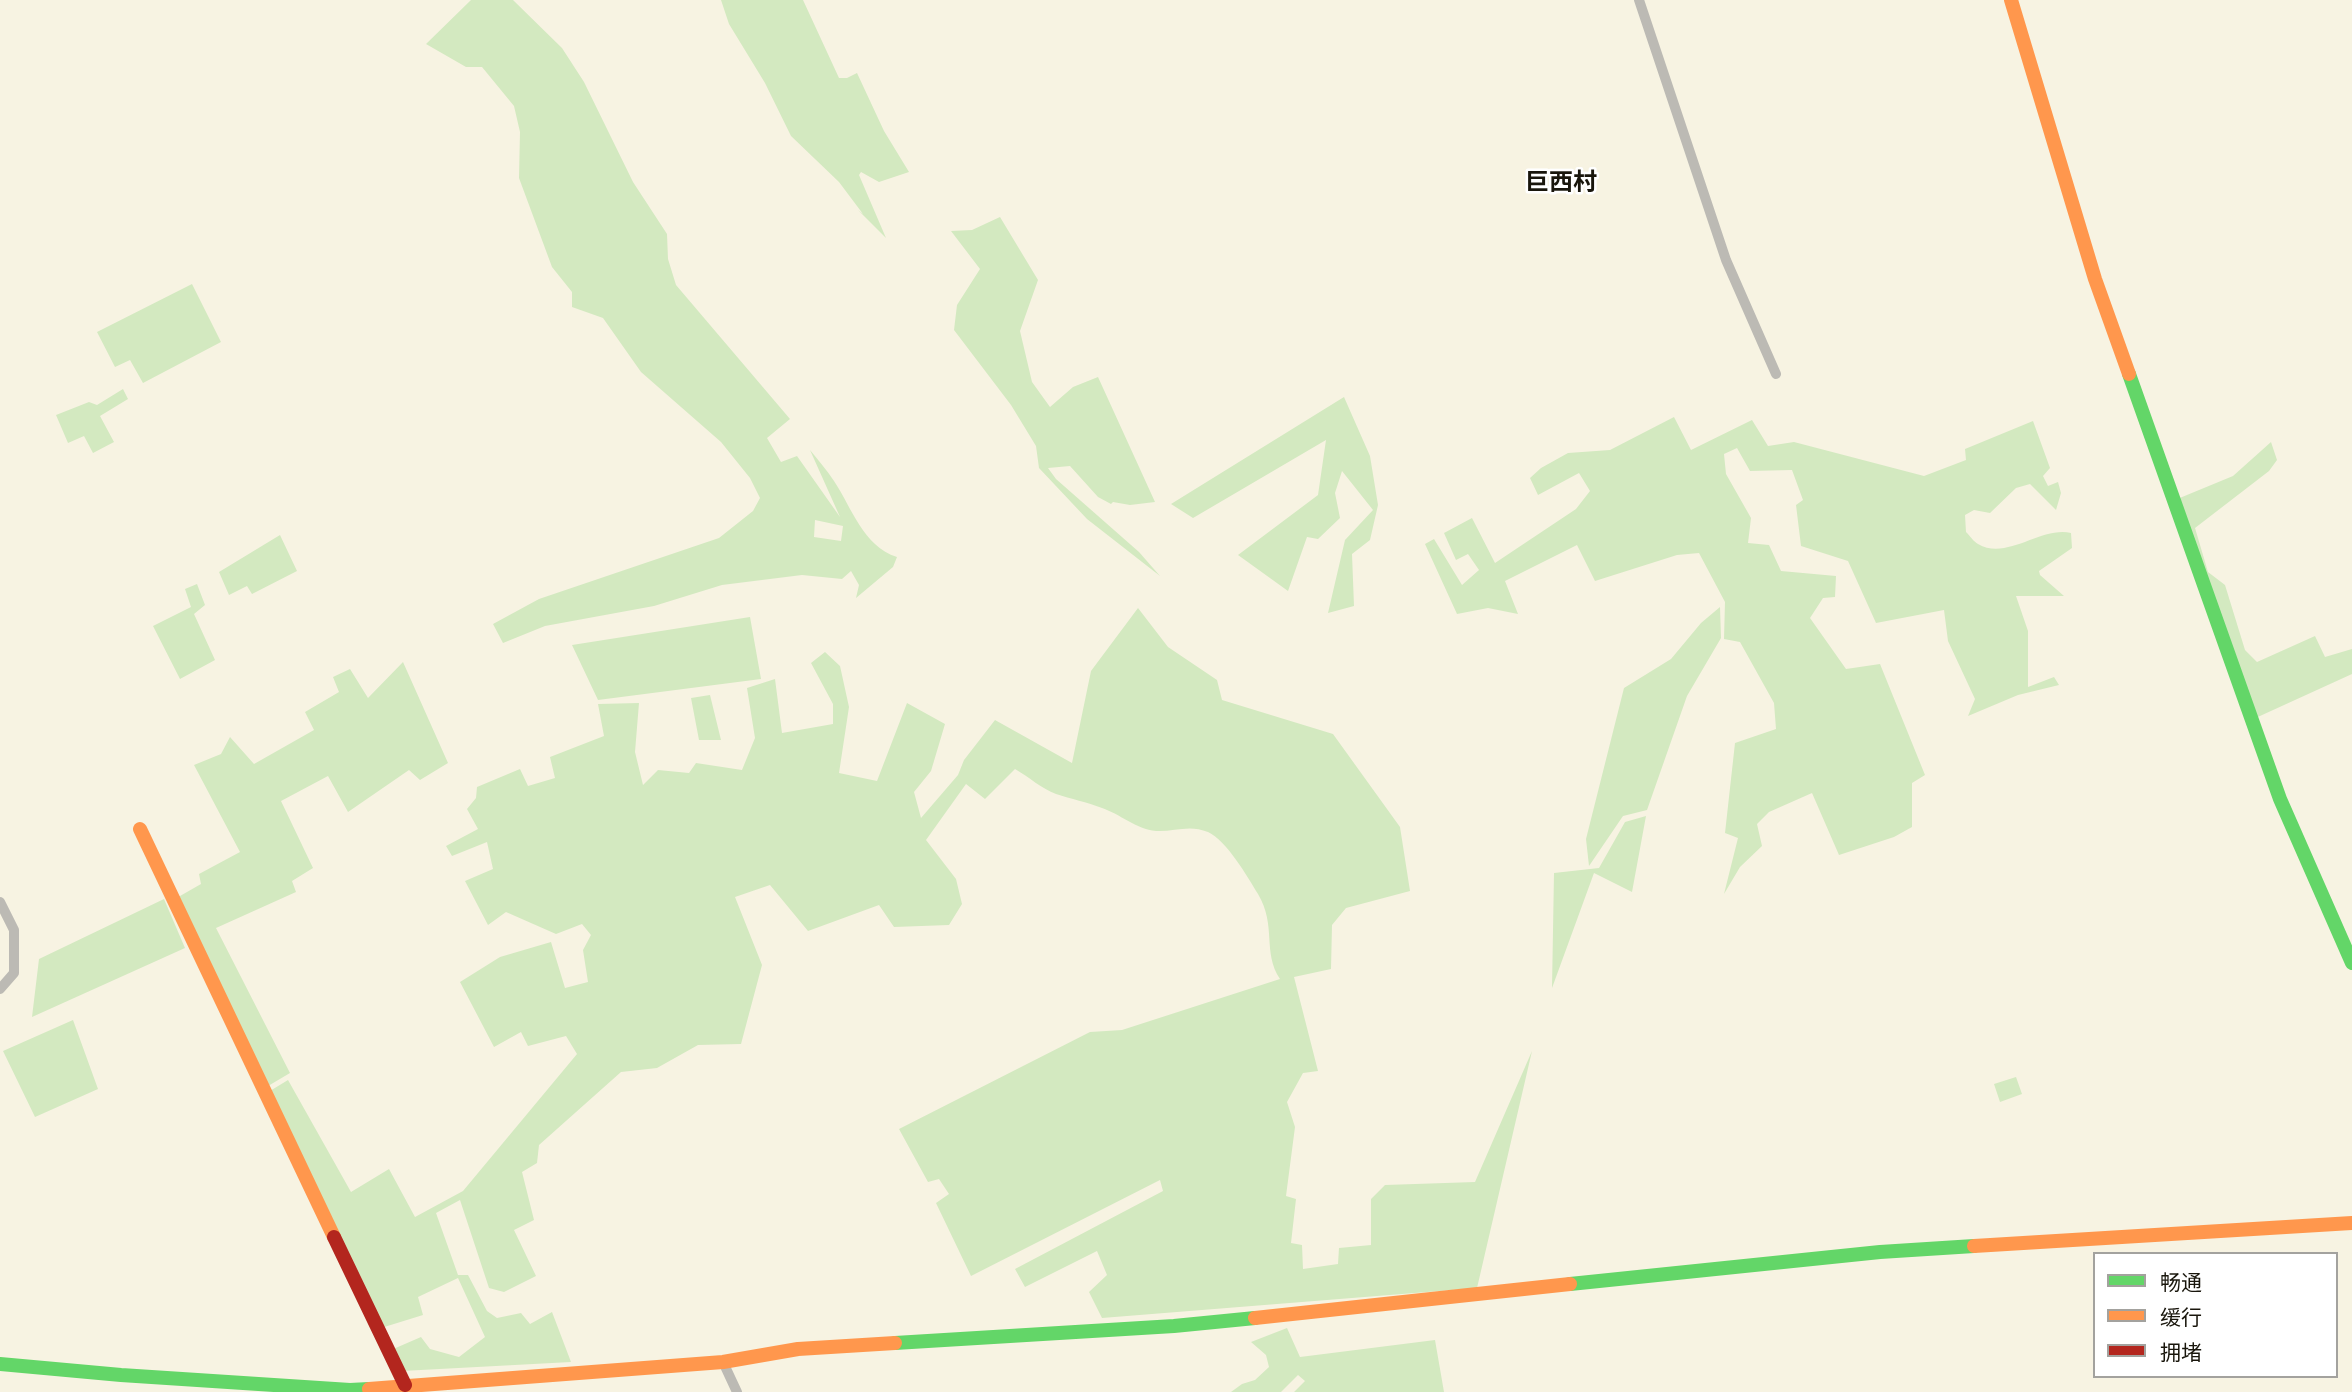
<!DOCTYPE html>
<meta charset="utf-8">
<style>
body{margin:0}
#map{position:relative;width:2352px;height:1392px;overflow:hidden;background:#f7f3e2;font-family:"Varela Round","Noto Sans SC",sans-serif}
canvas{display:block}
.legend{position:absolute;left:2093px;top:1252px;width:245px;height:126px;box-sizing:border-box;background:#fff;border:2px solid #a3a29e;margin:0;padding:9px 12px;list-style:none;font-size:21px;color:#19160c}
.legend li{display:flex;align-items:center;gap:14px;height:35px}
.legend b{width:35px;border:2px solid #a3a29e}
</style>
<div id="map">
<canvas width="2352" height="1392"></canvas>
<ul class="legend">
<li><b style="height:9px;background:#63d668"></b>畅通</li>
<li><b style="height:9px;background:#ff974d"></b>缓行</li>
<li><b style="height:9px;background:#b3261e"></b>拥堵</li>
</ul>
</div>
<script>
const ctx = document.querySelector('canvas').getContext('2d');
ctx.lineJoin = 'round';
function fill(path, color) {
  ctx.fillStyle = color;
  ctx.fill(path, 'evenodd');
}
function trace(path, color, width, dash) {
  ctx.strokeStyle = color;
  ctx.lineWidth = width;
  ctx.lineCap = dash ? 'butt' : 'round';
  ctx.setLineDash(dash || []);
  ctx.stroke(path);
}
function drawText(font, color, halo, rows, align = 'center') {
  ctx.font = font + ' "Varela Round","Noto Sans SC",sans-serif';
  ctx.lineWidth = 5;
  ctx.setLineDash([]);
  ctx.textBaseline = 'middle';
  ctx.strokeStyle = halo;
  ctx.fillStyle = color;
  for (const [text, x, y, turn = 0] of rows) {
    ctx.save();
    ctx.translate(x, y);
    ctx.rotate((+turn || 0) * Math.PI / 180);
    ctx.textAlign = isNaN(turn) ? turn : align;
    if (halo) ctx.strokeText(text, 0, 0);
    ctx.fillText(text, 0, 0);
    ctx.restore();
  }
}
fill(new Path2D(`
 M471,0H513L562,48L584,82L633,182L667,234L668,259L676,285L790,419L767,438L781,462L797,456L840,517L810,450C818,460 827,470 834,481C852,508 863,546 897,557L893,567L856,598L859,585L851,571L842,579L802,575L722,585L654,606L545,626L503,643L493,624L539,599L719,538L753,511L760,498L750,478L721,442L641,372L603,318L572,307V292L552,267L519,178L520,132L514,106L482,67H466L426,44ZM815,520L843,526L841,541L814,537Z
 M721,0H803L839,78H847L857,73L884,131L909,172L879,182L861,172L859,175L886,238L858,210L863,214L839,182L791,136L765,83L729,24Z
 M1000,217L1038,280L1020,331L1032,382L1050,407L1073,387L1098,377L1155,502L1130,505L1113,502L1111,504L1098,497L1070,466L1048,468L1056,479L1139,552L1160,576L1087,519L1039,468L1036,446L1011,405L954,330L957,305L980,269L951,231L972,230Z
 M192,284L221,342L143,383L130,360L115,367L97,332Z
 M123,389L128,399L100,416L114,442L93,453L84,436L68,443L56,415L89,402L97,405Z
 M1344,397L1370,456L1378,505L1370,540L1352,554L1354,606L1328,613L1345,540L1373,510L1342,471L1335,493L1340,518L1318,539L1307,537L1288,591L1238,555L1318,495L1326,440L1193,518L1171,504Z
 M1674,417L1691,450L1752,420L1768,446L1794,442L1924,476L1966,460L1965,449L2033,421L2050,468L2043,476L2048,486L2058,482L2061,493L2056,510L2030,484L2016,488L1990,513L1974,510L1965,515L1966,532C1970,536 1974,542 1978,544C2007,561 2041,526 2071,533L2072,548L2039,571L2040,575L2064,596H2016L2028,631V687L2054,677L2059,685L2018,695L1968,716L1975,699L1948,641L1944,610L1876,623L1848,561L1801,546L1796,505L1803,500L1792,470L1750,471L1737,448L1724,454L1726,474L1751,518L1748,543L1769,545L1781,571L1836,576L1835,597L1823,598L1810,618L1846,669L1880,664L1925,775L1912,783V827L1894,837L1839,855L1812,793L1769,812L1757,824L1762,846L1740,867L1724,894L1738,838L1725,833L1735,743L1776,729L1774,703L1740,642L1724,639L1725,602L1699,553L1677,555L1595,581L1577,545L1505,581L1518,614L1488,608L1457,614L1425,544L1434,539L1462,585L1479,570L1468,554L1456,560L1444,533L1472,518L1495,563L1576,509L1590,491L1579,473L1538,495L1530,478L1541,468L1568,453L1610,450Z
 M2271,442L2277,460L2269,471L2195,528L2208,572L2225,585L2245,650L2257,662L2315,636L2325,657L2352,649V674L2249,721L2170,502L2233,476Z
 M280,535L297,571L252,594L247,586L229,595L219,572Z
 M197,584L205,605L194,614L215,660L180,679L153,626L191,607L185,589Z
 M1720,607L1721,638L1687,696L1647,810L1623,816L1589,866L1586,839L1624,688L1671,659L1701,623Z
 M1138,608L1168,647L1217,680L1222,700L1333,734L1400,827L1410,891L1346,908L1332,925L1331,969L1294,977L1318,1071L1303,1073L1287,1102L1295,1127L1286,1196L1296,1199L1291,1243L1302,1245L1303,1269L1338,1264L1339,1248L1371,1245V1199L1385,1185L1475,1182L1532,1051L1477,1288L1102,1318L1089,1292L1107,1275L1097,1251L1025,1287L1015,1269L1163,1191L1160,1180L971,1276L936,1203L949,1194L939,1179L928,1182L899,1129L1090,1032L1122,1030L1280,979C1262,952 1277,926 1258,894C1247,876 1227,841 1208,832C1189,824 1174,832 1156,831C1136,829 1120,814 1102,808C1087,802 1071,799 1056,794C1042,789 1029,777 1015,769L985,799L966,784L926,840L956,879L962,904L949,925L894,927L879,905L808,931L770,885L735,897L762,965L741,1044L698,1045L657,1068L621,1072L539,1145L537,1163L522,1172L534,1220L514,1230L536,1276L504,1292L489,1288L460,1200L436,1213L458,1275H468L487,1311L497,1318L521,1313L530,1324L552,1312L571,1362L402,1371L391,1350L421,1337L430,1349L459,1357L485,1337L458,1278L418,1297L423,1315L381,1328L265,1094L288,1080L351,1192L389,1169L415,1217L463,1191L577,1054L566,1036L528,1046L521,1032L494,1047L460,982L500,957L551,942L565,988L588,982L583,950L591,935L582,924L556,934L506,912L488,925L465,881L493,869L487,842L452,856L446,846L478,829L467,809L476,798L477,787L520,769L528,786L555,778L550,757L604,736L598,704L639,703L635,752L643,785L658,770L689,773L696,763L742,770L755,738L747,688L775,679L782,733L833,724V704L811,663L825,652L840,666L849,707L839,773L877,781L907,703L945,724L931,771L914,792L921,818L958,775L964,760L995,720L1072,763L1091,671Z
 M750,617L761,679L598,700L572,645Z
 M403,662L448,763L420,780L409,770L348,812L328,776L281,801L313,868L292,881L296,892L216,928L290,1073L263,1089L173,900L201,884L199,874L240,852L194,765L221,754L230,737L254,764L314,730L305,712L339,692L333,677L350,669L368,698Z
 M710,695L721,740H699L691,698Z
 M1646,816L1632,892L1594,873L1552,988L1554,873L1599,868L1625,822Z
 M164,899L185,948L32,1017L39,959Z
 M73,1020L98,1089L35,1117L3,1051Z
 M2016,1077L2022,1094L2000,1102L1994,1084Z
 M1287,1328L1300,1357L1435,1340L1444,1392H1294L1305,1381L1298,1375L1281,1392H1231L1242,1384L1255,1380L1269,1367L1266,1355L1251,1342Z`), '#d3e9c0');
trace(new Path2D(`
 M1639,0L1726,260L1776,374
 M0,902L14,930V973L0,989
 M723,1362L737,1392`), '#bcbab4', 10);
trace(new Path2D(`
 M2129,374L2280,799L2352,963
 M1570,1284L1880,1252L1974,1246
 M895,1343L1174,1326L1255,1318
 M0,1364L121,1375L350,1390L369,1389`), '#63d668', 14);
trace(new Path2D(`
 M2011,0L2095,279L2129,374
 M140,829L334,1237
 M1974,1246L2352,1223
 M1255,1318L1570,1284
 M369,1389L723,1362L798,1349L895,1343`), '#ff974d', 14);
trace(new Path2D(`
 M334,1237L405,1385`), '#b3261e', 14);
drawText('bold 24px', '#19160c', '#fff', [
 ["巨西村",1561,184]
]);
</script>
